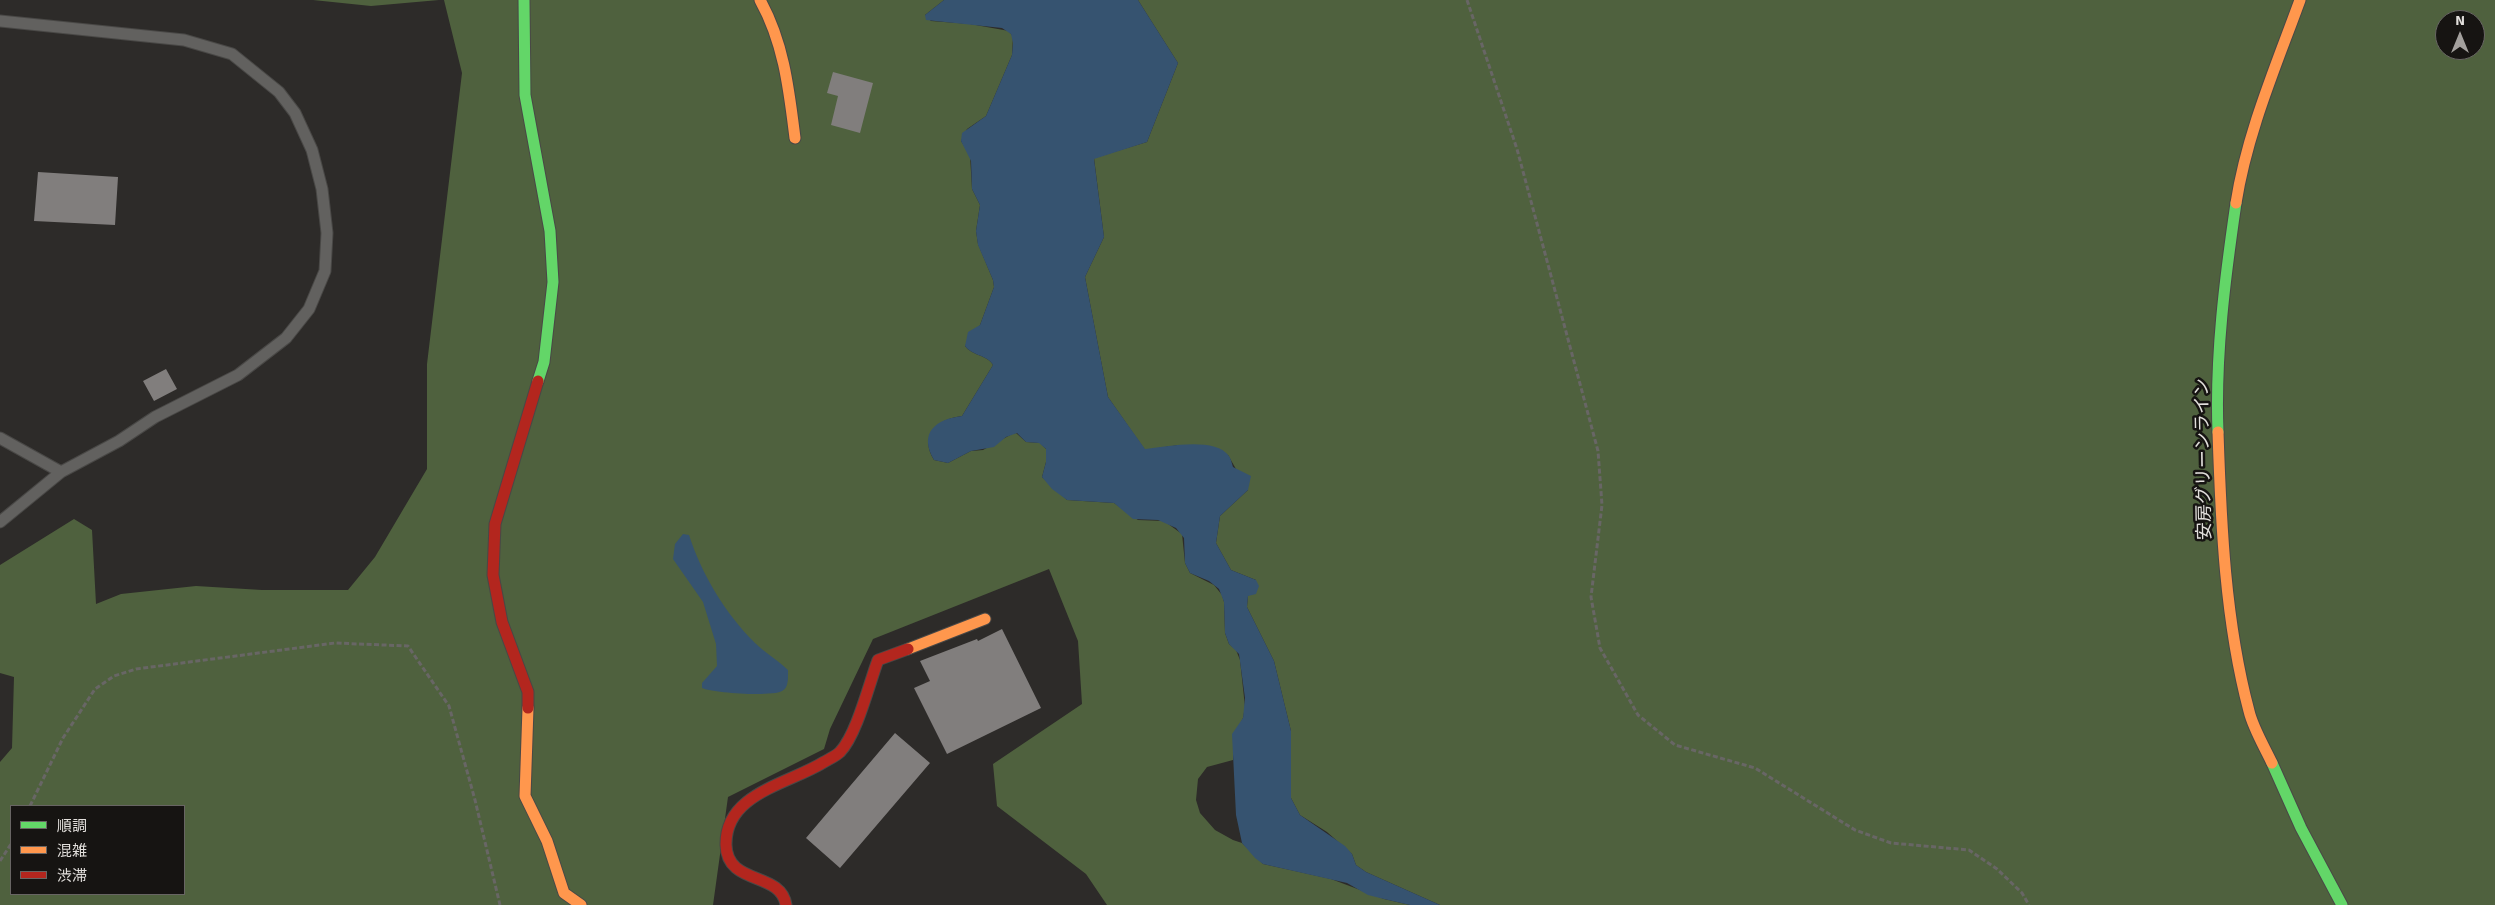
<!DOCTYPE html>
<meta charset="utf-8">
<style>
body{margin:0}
#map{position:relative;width:2495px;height:905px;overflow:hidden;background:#2d2b29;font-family:Signika,"Noto Sans JP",sans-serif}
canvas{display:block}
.legend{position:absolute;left:10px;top:805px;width:175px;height:90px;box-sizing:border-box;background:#161412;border:1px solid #686563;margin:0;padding:6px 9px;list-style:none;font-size:15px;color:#e2dfdc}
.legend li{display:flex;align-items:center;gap:10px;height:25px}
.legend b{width:25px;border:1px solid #686563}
.north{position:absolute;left:2435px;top:10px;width:50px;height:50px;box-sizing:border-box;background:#161412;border:1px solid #686563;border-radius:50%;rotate:0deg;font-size:14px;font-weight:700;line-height:20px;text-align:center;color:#e2dfdc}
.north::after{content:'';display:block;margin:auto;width:18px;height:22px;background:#a3a09d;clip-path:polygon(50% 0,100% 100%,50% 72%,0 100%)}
</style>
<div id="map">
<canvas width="2495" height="905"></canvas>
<ul class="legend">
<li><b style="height:6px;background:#63d668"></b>順調</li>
<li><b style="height:6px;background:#ff974d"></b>混雑</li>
<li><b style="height:6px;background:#b3261e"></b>渋滞</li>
</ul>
<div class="north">N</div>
</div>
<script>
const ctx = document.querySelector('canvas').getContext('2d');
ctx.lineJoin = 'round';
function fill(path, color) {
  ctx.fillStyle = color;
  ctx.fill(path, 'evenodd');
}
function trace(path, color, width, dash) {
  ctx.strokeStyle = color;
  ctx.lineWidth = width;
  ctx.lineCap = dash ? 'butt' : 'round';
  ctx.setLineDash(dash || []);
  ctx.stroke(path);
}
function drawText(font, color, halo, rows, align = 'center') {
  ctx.font = font + ' Signika,"Noto Sans JP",sans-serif';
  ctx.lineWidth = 5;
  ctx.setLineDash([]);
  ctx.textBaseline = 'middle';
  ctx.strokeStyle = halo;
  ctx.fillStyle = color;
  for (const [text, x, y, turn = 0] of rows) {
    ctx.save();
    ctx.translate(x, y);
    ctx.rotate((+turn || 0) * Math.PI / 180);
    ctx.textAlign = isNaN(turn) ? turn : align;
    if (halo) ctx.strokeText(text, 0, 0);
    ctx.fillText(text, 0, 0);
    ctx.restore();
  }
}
fill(new Path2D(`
 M313,0H439L371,6Z
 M444,0H944L925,15L931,21L970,24L1009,31L1013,37L1012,55L986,116L967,129L961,141L970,155L972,189L980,205L976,231L978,244L993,280L994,287L980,325L965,346C972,356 988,355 993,365L962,416C937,419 919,436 934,460L948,463L971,451L983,450L1012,434L1016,433L1026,442L1040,443L1046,449V462L1042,477L1067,500L1114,503L1138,520L1164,521L1182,534L1185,563L1190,573L1214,585L1222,595L1224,602L1225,633L1229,644L1236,650L1240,660L1245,707L1243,718L1233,740V760L1207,767L1198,779L1196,800L1200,813L1215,830L1233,840L1242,843L1263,864L1331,879L1384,899L1410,905H1107L1086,874L997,806L993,764L1082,704L1078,641L1049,569L873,639L830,729L824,749L728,797L713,905H0V762L12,748L14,677L0,673V565L74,519L92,530L96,604L121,594L196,586L262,590H348L375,557L427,469V364L462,73ZM11,806H184V894H11Z
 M1138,0H2495V905H1440L1366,872L1356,865L1352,854L1327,832L1300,815L1291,798V731L1274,661L1247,607L1248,596L1256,580L1231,570L1216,543L1220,516L1248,490L1228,455L1179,445L1145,450L1108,397L1085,277L1104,237L1094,158L1147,142L1178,63ZM2445,20H2475V50H2445Z`), '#4f613e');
fill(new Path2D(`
 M944,0H1138L1178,63L1147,142L1094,159L1104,237L1085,277L1108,397L1145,449C1165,447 1215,436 1229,456C1231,459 1232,464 1233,467L1251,476L1248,490L1220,516L1216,543L1231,570L1256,580L1259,586L1256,594L1248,596L1247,607L1274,661L1291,731V798L1300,815L1345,846L1352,854L1356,865L1366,872L1440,905H1410L1384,899L1368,895L1347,883L1263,864L1255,858L1242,843L1236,815L1232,734L1243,718L1245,698L1239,654L1229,644L1225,633L1224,602L1219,589L1209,581L1190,573L1185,563L1184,538L1176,528L1158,520L1133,519L1114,503L1067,500L1052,489L1042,477L1046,462V449L1039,443L1026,442L1017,433L1006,437L994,447L971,451L948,463L934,460C918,433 936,419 962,416L993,365C988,355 972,356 965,346L968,332L980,325L994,287L993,280L978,245L976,231L980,205L972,189L971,161L961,141L962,133L986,116L1012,55L1013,43L1011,34L1002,28L926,20L925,15Z
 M683,534L689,535C702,575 725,613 755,643C765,653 778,660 788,670C788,677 789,688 782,691C771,697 713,693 702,688V683L717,666L716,644L703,602L673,559L675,544Z`), '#365370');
fill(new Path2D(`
 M833,72L873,83L860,133L831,125L838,96L827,93Z
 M38,172L118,177L115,225L34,221Z
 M166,369L177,389L154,401L143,381Z
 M1002,629L1041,708L947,754L914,688L930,681L920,661L977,639L978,641Z
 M895,733L930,763L840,868L806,838Z`), '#817e7d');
const lane = new Path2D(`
 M0,21L184,40L232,54L279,92L295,113L312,150L322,189L327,233L325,271L309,309L286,338L238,375L155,417L119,441L61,472L0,522
 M0,438L61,472`);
const fast = new Path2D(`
 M524,0L525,95L550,231L553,282L544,362L538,381
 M2218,432C2215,356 2225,278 2236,203
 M2272,763L2301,828L2342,905`);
const slow = new Path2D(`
 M760,0C784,43 789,90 795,138
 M2236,203C2247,133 2276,66 2300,0
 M2218,432C2221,524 2225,621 2249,711C2253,728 2264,746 2272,763
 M908,649L985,619
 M528,708L525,796L547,841L564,893L581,905`);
const jam = new Path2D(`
 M528,708V692L502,622L493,575L495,524L538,381
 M786,905C781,871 727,886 726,845C725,793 789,784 824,762C829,759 836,756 840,752C857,734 869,684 878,660L908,649`);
trace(lane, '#494846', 13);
trace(fast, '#494846', 13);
trace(slow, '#494846', 13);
trace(jam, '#494846', 13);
trace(new Path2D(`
 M1467,0L1517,149L1598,451L1602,505L1591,597L1600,648L1638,715L1675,745L1755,768L1855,830L1891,843L1969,850L1997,869L2022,893L2029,905
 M30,806L63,738L95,689L114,676L136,669L335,643L408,646L449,706L475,800L500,905
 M0,861L11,844`), '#686665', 3, [5, 2.5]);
trace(lane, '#62615f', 11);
trace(fast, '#63d668', 11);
trace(slow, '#ff974d', 11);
trace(jam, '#b3261e', 11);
drawText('18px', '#e2dfdc', '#161412', [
 ["安房グリーンライン",2204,459,-91]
]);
</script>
